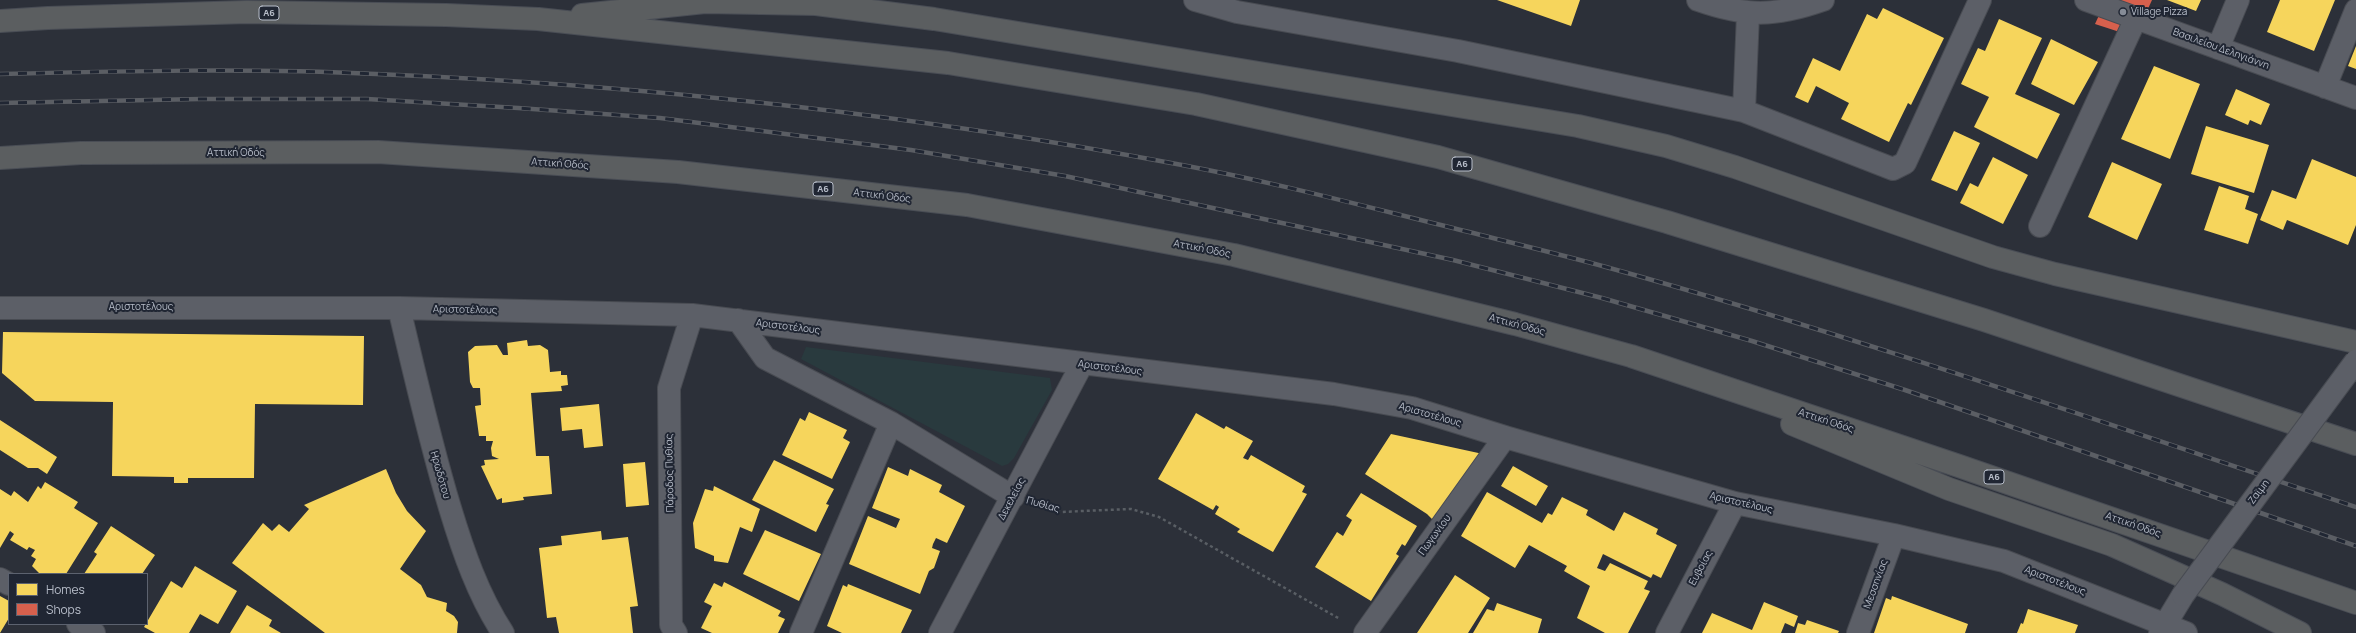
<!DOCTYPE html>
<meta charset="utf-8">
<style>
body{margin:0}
#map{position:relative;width:2356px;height:633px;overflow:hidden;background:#2c3039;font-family:Manrope,sans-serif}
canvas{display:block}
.legend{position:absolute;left:8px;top:573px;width:140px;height:52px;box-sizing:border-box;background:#202633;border:1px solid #5c626f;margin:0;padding:5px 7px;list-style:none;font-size:12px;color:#b7bdc9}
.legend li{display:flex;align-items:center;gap:8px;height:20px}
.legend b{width:20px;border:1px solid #5c626f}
</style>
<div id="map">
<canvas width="2356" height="633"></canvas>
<ul class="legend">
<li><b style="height:11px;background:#f6d55c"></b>Homes</li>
<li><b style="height:11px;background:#d6604d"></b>Shops</li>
</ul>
</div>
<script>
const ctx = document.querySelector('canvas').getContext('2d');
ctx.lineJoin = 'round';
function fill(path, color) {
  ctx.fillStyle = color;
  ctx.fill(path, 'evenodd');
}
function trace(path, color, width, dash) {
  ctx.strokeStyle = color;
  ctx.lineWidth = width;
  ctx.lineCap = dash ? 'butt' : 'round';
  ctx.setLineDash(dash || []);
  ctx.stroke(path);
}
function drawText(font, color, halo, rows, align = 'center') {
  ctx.font = font + ' Manrope,sans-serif';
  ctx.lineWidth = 4;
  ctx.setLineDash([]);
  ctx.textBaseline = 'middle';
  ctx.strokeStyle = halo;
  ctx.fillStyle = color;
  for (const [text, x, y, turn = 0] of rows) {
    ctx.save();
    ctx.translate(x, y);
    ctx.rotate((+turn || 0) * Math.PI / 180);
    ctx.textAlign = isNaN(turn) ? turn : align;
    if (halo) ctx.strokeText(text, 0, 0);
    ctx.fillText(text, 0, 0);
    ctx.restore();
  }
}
fill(new Path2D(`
 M806,347L1050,378L1052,390L1014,458L1008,464L1002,466L801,359Z`), '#293a3e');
fill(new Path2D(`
 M1497,0H1580L1571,26Z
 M2167,0H2201L2196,11Z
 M2280,0H2335L2314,51L2267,32Z
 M1883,8L1944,38L1911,105L1908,103L1889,142L1841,119L1849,103L1816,86L1808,103L1795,97L1813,58L1840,71L1867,14L1877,19Z
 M1999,19L2042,38L2015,94L2060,114L2037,159L1974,127L1989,97L1961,84L1978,48L1985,51Z
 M2051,39L2098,62L2074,105L2031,84Z
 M2356,46V69L2348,66Z
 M2154,66L2200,84L2170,159L2121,139Z
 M2236,89L2270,104L2261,125L2250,120L2248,125L2225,115Z
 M2206,126L2269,145L2254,193L2191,174Z
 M1954,131L1980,143L1957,191L1931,180Z
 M1993,157L2028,175L2003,224L1960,203L1970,183L1978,187Z
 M2312,159L2356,177V225L2348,245L2287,220L2283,230L2260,220L2272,190L2296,199Z
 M2112,162L2162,184L2137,240L2088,217Z
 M2219,186L2249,196L2245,209L2258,214L2248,244L2204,230Z
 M3,332L364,336L363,405L255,404L254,478H188V483H174V477L112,476L113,402L35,401L2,373Z
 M527,340L528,346L540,345L548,350L550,372L561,371V375H567L568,385L561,386L562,391L531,393L536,456H549L552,494L523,497L524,500L502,503V498L497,500L481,466L485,465L484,460L499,459L492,456L491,448L493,441H486V436H479L475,406L481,405L480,388H473L470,382L468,352L475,346L497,345L503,355H508L507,343Z
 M599,404L603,446L584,448L582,429L562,431L560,408Z
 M809,412L847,430L843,438L850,442L832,479L782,455L800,418L805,421Z
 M1196,413L1224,429L1226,426L1253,441L1243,458L1248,460L1251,455L1305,486L1302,492L1307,494L1273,552L1237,532L1240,529L1215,514L1219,507L1216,505L1213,510L1158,479Z
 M0,420L57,457L47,474L38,468H28L0,450Z
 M1391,434L1483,454L1436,523L1427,514L1365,474Z
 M774,460L834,489L826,504L829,505L816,532L752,500Z
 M645,462L649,505L626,507L623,464Z
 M1513,466L1548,486L1536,506L1501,486Z
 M888,467L908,476L910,469L942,485L939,492L965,506L947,543L936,538L933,544L932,548L940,551L934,568L929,571L920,594L849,564L868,516L896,528L900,519L872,508Z
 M386,469L396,493L407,511L426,531L400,569L421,585L427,597L447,603L446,611L454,616L458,622L457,633H325L232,563L263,523L272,531L279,524L289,532L309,509L304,505Z
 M45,482L78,502L74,508L98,523L66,574H40L32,566L36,559L31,556L35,550L29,547L27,550L10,540L14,534L10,531L0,548V489L11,496L14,491L28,502L38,486L41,489Z
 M714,486L760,509L752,532L740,527L728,563L714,561V556L695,548L693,523L705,489L713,491Z
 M1487,492L1542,523L1548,513L1552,515L1562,497L1588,510L1586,515L1614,531L1624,512L1658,529L1656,534L1677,545L1661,578L1653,574L1651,578L1603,554L1597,568L1605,571L1610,563L1648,581L1644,589L1650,591L1628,633H1605L1577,618L1590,586L1564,571L1567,566L1529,545L1515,568L1461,536Z
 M1361,493L1417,526L1405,546L1402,544L1396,554L1399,556L1371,601L1315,567L1337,532L1343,536L1352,520L1346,516Z
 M111,526L155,555L142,574H84L97,554L94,552Z
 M765,530L821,554L799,601L743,574Z
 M601,531L602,540L628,537L638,606L630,607L633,633H559L556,617L547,618L539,548L562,545L561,536Z
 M195,566L237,591L218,624L200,614L189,633H155L144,627L171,581L182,588Z
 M1455,575L1490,598L1468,633H1417Z
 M724,582L781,611L778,616L785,619L778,633H712L701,628L712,606L704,602L714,583L722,587Z
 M848,584L912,610L901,633H842L827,626L843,585L847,587Z
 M0,596L9,601V618L0,633Z
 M1892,596L1968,624L1965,633H1874L1886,598L1891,600Z
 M1764,602L1798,616L1794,627L1785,623L1781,633H1702L1712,613L1752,630Z
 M1497,603L1542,619L1538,633H1473L1487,609L1494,611Z
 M247,605L272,620L269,626L281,633H230Z
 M2028,609L2078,625L2075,633H2017L2021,623L2023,624Z
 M1807,620L1839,631L1838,633H1795L1798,623L1805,625Z`), '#f6d55c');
fill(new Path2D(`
 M2106,0H2152L2135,37L2095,24Z`), '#d6604d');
const minor = new Path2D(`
 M1195,0L1237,12L1458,51L1744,111L1893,169L1905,163L1980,0
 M1698,0C1746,17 1775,17 1823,0
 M2086,0L2356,98
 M2218,48L2238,0
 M2325,87L2356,10
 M1744,111L1748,14
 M2040,226L2136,18
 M0,308H399L692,315L1334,394L1412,408L1505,437L1735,503L1894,535L2004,561L2186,633
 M399,308C415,375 430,442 450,508C463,551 478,595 503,633
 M738,320L765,358L891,423L1013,497
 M0,579L9,584
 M78,624L94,633
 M676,633L671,625L669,388L692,315
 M801,633L891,423
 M940,633L1082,364
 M1365,633L1505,437
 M1667,633L1735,503
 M1858,633L1894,535
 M2160,633L2183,595`);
const highway = new Path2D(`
 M582,15L705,2L816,4L934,19L1578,126L1666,146L1735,167L1993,257L2055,274L2356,342
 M0,21L48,18L247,12L446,15L538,19L948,63L1196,104L1438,157L1667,222L1984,320L2356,444
 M0,158L81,153L378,152L678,172L967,205L1234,255L1515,324L1631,356L1959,466L2356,603
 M1792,424L1949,489L2112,545L2222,594L2300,633`);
trace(minor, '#484b52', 24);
trace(highway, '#494d55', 24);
trace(new Path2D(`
 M1040,505L1060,512L1131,509L1159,517L1340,619`), '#595e64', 2.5, [3, 3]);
trace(minor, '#5c5f67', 22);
trace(highway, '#5b5e60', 22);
const rail = new Path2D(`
 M0,74C125,71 251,68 376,74C646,85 916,115 1182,165C1273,182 1363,206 1453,228C1504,241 1555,253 1606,267C1859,337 2107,424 2356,507
 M0,103L201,99H367L518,108L660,118L911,150L1065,176L1453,260L1602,298L1752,341L1905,390L2356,546`);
trace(rail, '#5b5e64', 4.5);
trace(rail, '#202633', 3, [9]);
const minorBridge = new Path2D(`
 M2183,595L2356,361`);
trace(minorBridge, '#484b52', 24, []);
trace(minorBridge, '#5c5f67', 22);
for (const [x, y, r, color] of [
 [2123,12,4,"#868c97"]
]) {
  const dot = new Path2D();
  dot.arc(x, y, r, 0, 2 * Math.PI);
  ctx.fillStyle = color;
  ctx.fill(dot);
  trace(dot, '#202633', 1.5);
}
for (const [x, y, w] of [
 [269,13,20],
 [1462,164,20],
 [823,189,20],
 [1994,477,20]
]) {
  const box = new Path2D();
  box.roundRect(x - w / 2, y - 7, w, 14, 3);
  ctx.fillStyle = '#202633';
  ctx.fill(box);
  trace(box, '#b7bdc9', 1);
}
drawText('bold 9px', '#b7bdc9', null, [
 ["Α6",269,13],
 ["Α6",1462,164],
 ["Α6",823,189],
 ["Α6",1994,477]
]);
drawText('10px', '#b7bdc9', '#202633', [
 ["Village Pizza",2131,12]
], 'left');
drawText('10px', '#b7bdc9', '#202633', [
 ["Βασιλείου Δεληγιάννη",2221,49,20],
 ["Αττική Οδός",236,153],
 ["Αττική Οδός",560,164,4],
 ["Αττική Οδός",882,196,7],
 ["Αττική Οδός",1202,249,11],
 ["Αριστοτέλους",141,307],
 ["Αριστοτέλους",465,310,1],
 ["Αττική Οδός",1517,325,15],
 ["Αριστοτέλους",788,327,7],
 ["Αριστοτέλους",1110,368,7],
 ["Αριστοτέλους",1430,415,16],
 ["Αττική Οδός",1826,421,18],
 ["Πάροδος Πυθίας",670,473,-91],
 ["Ηρωδότου",440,475,74],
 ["Ζαϊμη",2259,492,-53],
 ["Δεκελείας",1012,499,-62],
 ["Αριστοτέλους",1741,503,13],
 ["Πυθίας",1043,505,16],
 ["Αττική Οδός",2133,525,19],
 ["Πωγωνίου",1435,535,-54],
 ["Ευβοίας",1701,568,-62],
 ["Αριστοτέλους",2055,581,21],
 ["Μεσσηνίας",1876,584,-70]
]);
</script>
